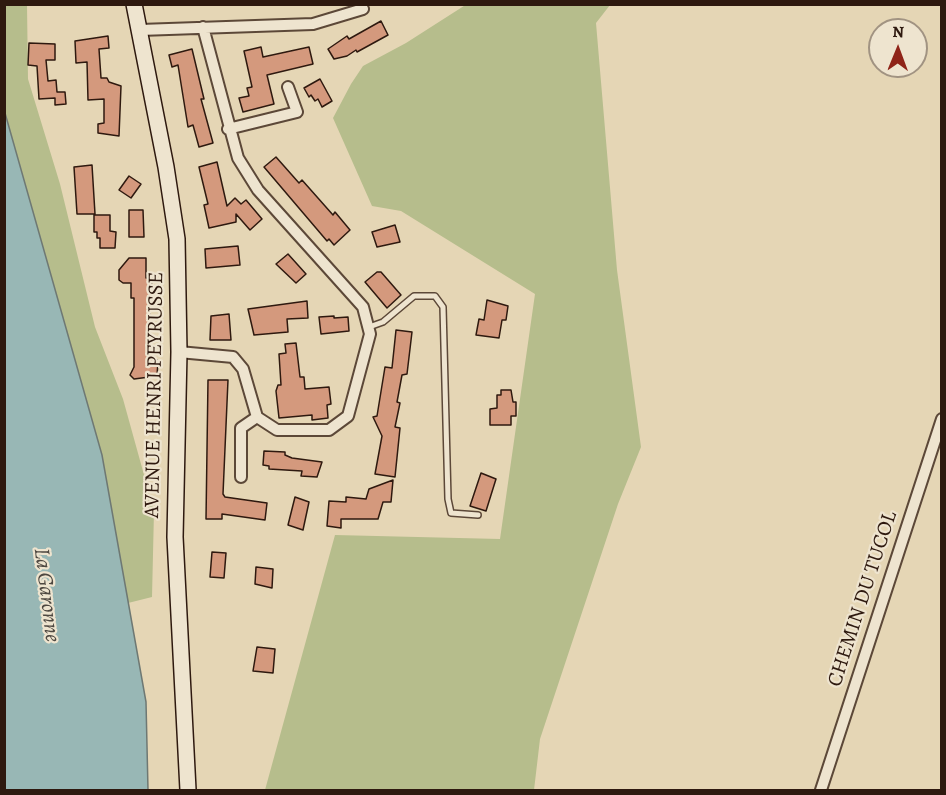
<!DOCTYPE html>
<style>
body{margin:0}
#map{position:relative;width:946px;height:795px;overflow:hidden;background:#e5d6b5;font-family:Alegreya,serif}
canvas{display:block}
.frame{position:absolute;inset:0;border:6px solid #2e190f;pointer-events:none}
.north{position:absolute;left:868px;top:18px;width:60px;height:60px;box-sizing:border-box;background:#eee4cf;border:2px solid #a19382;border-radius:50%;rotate:1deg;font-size:16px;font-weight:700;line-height:24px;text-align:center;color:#2e190f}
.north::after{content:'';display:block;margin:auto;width:21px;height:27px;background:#8f2418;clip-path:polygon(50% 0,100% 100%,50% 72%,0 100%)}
</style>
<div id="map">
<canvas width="946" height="795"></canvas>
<div class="frame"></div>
<div class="north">N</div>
</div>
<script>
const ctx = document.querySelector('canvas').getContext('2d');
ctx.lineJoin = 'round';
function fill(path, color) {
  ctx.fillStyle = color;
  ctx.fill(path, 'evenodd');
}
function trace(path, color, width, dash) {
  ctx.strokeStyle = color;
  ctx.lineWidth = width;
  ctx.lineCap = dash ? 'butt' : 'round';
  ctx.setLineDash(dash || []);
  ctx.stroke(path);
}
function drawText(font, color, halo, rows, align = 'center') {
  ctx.font = font + ' Alegreya,serif';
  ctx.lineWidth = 4.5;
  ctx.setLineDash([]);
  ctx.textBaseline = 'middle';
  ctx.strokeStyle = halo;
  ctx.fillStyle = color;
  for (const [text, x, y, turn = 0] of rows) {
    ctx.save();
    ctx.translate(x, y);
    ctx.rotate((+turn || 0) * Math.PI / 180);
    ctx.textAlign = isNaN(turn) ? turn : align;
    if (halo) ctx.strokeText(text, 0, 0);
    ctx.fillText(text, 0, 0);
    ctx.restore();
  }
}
fill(new Path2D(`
 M467,4L610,5L596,23L617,270L641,447L618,504L540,739L534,790H265L335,535L500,539L535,294L401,211L372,206L333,118L351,84L363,66L406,43Z
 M4,5H27L28,79L60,184L95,327L123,399L154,511L152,597L128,603L102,455L5,113Z`), '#b6bd8c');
const water = new Path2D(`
 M5,113L102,455L146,702L148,790H5Z`);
fill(water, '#98b7b5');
trace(water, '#6e7873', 1.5);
const building = new Path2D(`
 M381,21L388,35L357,52L356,50L347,56L334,59L328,49L347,36L349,39Z
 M108,36L109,48L99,49L101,78H107L109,82L121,86L119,136L98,133V124L104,123V99L88,100L87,62L76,63L75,41Z
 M29,43L55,44V60H46L48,81L56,80L57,92H65L66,104L55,105V98L39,99L37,66L28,65Z
 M261,47L263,57L309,47L313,64L267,75L274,104L243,112L239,98L249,96L247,88L252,87L244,51Z
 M192,49L204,99H201L213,143L199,147L193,125L188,127L178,65L172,67L169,55Z
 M320,79L332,101L322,107L318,99L315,101L311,95L309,97L304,88Z
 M276,157L299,183L302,180L333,215L335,212L350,230L334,245L329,239L327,241L264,167Z
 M217,162L227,206L235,198L241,204L246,200L262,219L250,230L236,214V222L209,228L204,205L208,204L199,167Z
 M92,165L95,214H77L74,167Z
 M129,176L141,184L131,198L119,190Z
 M129,210H143L144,237H129Z
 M94,215H110V231L116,232L115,248H100V238H97V232H94Z
 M395,225L400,242L377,247L372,232Z
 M238,246L240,265L206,268L205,249Z
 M288,254L306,274L296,283L276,264Z
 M129,258H146V278H152L148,340L150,352L158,361L157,376L134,379L130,375L134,367V298H131V283H123L119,280V270Z
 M377,272H381L401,295L387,308L365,282Z
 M487,300L508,306L506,320H502L499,338L476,335L479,319L484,320Z
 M307,301L308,318L287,319L288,332L254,335L248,309Z
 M229,314L231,340H210L211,316Z
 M334,316V318L348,317L349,331L321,334L319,317Z
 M396,330L412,332L407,374L402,375L397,402L400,403L395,427L400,428L395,477L375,474L382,436L373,417L377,416L385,367L392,368Z
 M296,343L300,377H304L305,389L329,387L331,404L327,405L328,418L312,420V415L279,418L276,391L278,385H281L279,354L286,353L285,344Z
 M208,380H228L223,494L225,497L267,503L265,520L222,514V519H206Z
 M501,390H511L513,402H516V416H511V425H490V409L497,408V395H501Z
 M264,451L285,452V455L292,458L322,462L317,477L301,476L302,471L269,469V466L263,465Z
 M481,473L496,479L486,511L470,506Z
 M393,480L391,502H383L378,519H341V528L327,526L329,501L346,502V497L366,499L369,489Z
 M295,497L309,502L303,530L288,525Z
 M212,552L226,553L224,578L210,577Z
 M256,567L273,569L272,588L255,584Z
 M257,647L275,649L273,673L253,671Z`);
fill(building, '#d4997d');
trace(building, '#2e190f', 1.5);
const lane = new Path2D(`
 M369,327L383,322L414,296H435L443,307L448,499L451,513L478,515`);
const street = new Path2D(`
 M140,30L313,24L363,9
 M228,129L297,112L288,87
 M179,352L233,357L243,369L257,417L277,430H329L348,416L370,334L363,307L258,190L238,158L203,27
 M241,477V428L257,417
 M821,790L942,419`);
const secondary = new Path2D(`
 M134,4L166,167L177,239L179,352L175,537L188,790`);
trace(lane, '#5c4838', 8);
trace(street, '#5c4838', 14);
trace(secondary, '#2e190f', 18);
trace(lane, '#eee4cf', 5);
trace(street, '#eee4cf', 10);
trace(secondary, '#eee4cf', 15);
drawText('21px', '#2e190f', '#eee4cf', [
 ["AVENUE HENRI PEYRUSSE",155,395,-89],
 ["CHEMIN DU TUCOL",863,599,-72]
]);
drawText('italic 22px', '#4e4841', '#eee4cf', [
 ["La Garonne",46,595,83]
]);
</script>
